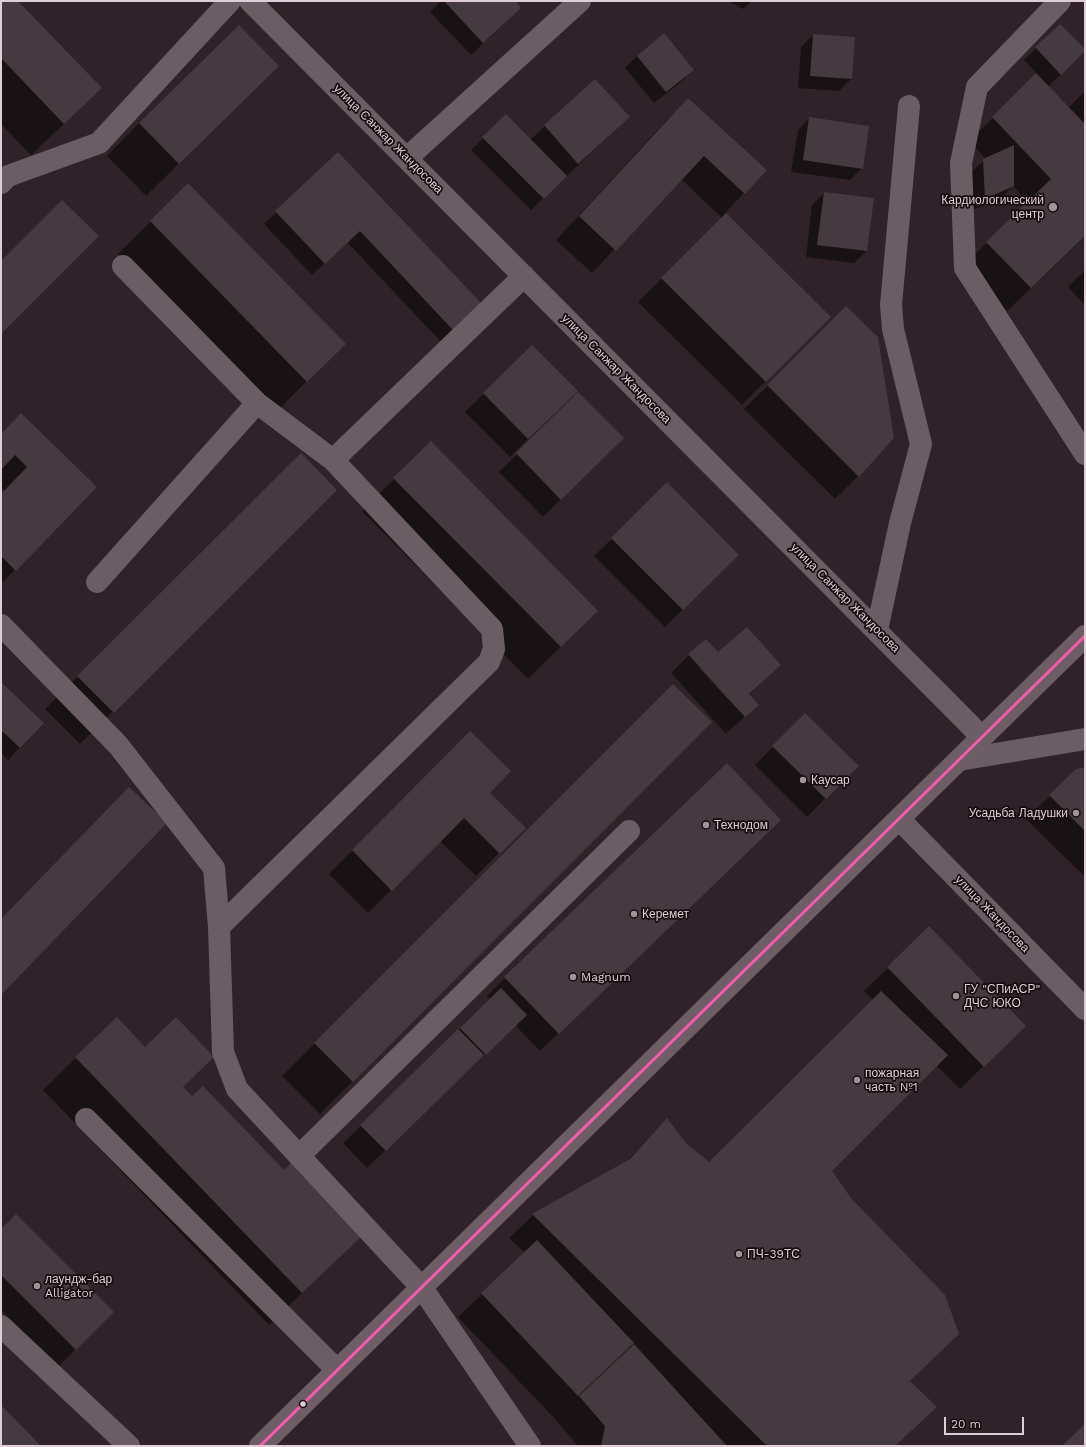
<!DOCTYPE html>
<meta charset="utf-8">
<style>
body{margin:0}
#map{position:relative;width:1086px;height:1447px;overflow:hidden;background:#2f2329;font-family:"Work Sans",sans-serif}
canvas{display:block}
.frame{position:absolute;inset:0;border:2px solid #dfced5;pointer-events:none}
.scale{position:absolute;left:944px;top:1417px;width:80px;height:18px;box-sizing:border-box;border:2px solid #dfced5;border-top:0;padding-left:5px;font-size:12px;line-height:14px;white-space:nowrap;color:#dfced5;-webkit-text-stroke:3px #160b10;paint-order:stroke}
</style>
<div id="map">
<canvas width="1086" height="1447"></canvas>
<div class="frame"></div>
<div class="scale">20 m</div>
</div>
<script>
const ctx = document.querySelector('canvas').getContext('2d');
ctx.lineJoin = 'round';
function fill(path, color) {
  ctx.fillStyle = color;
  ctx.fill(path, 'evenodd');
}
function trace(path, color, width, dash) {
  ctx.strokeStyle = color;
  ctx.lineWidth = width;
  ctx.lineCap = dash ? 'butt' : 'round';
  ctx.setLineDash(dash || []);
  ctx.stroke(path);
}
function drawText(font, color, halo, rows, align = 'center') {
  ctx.font = font + ' "Work Sans",sans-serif';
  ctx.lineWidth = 3.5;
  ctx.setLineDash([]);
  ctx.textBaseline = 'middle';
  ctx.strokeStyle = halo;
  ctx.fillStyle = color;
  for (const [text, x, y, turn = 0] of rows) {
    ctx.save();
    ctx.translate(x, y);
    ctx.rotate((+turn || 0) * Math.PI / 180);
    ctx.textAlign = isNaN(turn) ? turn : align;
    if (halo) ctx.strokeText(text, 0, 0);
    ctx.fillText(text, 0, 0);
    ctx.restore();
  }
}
fill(new Path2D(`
 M1,1H16L68,120L31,155L1,124Z
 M441,1H513L508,20L471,55L430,12Z
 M728,1H752L743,9Z
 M813,35L854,38L851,79L839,91L798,88L801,47Z
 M1036,48L1085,50L1048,87L1068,108L1085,91V237L1007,311L963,266L1028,202L1013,186L1001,198L973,210L971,172L986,159L969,141L1037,74L1024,60Z
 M637,56L693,70L681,82L654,103L625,68Z
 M595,80L629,117L531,210L471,150L506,116L530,140Z
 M245,98L146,196L107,156L139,123Z
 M688,99L766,170L725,213L829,317L742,405L638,302L722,218L681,179L592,273L556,240L665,122Z
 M810,118L862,168L850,180L791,172L798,130Z
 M338,153L467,315L440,341L347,242L312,275L264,224Z
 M188,185L344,344L274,414L118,254Z
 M824,193L866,251L854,263L806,257L812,205Z
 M1085,270V305L1068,287Z
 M846,308L858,476L835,499L744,409Z
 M532,346L559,408L510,457L465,412Z
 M578,394L605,456L543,517L499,472Z
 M1,434L95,487L1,584V495L5,491L1,487Z
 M431,442L597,611L528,679L362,511Z
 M301,455L336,490L80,744L45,709Z
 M667,484L738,555L665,627L594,556Z
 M718,654L780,665L749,695L757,705L726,734L671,673L689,655ZM702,667L737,707L736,708L700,669Z
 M1,684L43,723L8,760L1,753Z
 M673,685L710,722L320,1114L282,1076Z
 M805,714L857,766L807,817L755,765Z
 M470,732L488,793L524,828L476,876L440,841L368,913L329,874Z
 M727,765L762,838L540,1051L515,1025L367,1168L343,1143L490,999L487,996L505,978Z
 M1085,768V877L1026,819L1077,770Z
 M888,968L1001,1049L960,1089L936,1065L831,1171L850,1198L958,1334L909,1382L912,1430L895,1446H578L555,1419L458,1317L525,1253L509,1238L533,1215L626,1162L667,1120L686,1143L709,1163L873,1000L864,991Z
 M117,1018L145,1048L213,1057L182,1088L192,1097L360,1237L269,1325L43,1090Z
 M1,1230L113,1312L58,1367L1,1310Z`), '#0007');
fill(new Path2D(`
 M1,1H18L102,88L64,124L1,58Z
 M444,1H515L521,8L483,43Z
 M1060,24L1085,49V51L1061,75L1035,47Z
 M239,25L279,66L179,164L139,123Z
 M664,33L694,70L666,92L637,56Z
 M813,34L855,37L852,79L810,76Z
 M1036,73L1085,124V236L1031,288L986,242L1051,179L992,117Z
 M595,79L630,117L578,164L544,125Z
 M688,98L767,170L745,194L704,156L616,251L579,216Z
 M506,114L567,176L544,199L482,137Z
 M809,117L869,126L863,169L803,160Z
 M1014,145V186L985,199L983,159Z
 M338,152L481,303L453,330L360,231L325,264L275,211Z
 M188,183L346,344L307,382L150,221Z
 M824,192L874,198L867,251L817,245Z
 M62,200L99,236L1,334V261Z
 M726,213L831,317L766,382L661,278Z
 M846,306L878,337L894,438L859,477L767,385Z
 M532,345L578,391L528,439L483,393Z
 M578,392L624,438L561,500L516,453Z
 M21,413L97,487L16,571L1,556V494L27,467L15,455L1,470V434Z
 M431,441L598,611L561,647L393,478Z
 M301,453L337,490L114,713L77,676Z
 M667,482L739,555L683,610L611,538Z
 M747,627L781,665L749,694L759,705L745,717L688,654L706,639L718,652Z
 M1,682L44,723L20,748L1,730Z
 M673,684L712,722L353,1082L314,1043Z
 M805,713L859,766L826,799L772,746Z
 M470,731L511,771L490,793L526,828L500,854L464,818L392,891L352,850Z
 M727,763L781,820L559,1034L504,977Z
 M1085,767V831L1049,795L1076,769Z
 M129,787L167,823L1,995V919Z
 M929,926L1026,1026L984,1067L887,967Z
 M501,988L527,1015L486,1055L460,1028Z
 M881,991L948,1055L832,1171L851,1198L945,1295L959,1334L910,1381L937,1407L895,1446H771L765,1444L532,1214L630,1159L667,1118L686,1143L709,1162Z
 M117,1017L145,1047L176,1017L214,1057L183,1087L192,1096L203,1086L284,1170L291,1163L361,1237L302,1293L75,1057Z
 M458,1029L484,1055L386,1151L360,1125Z
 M16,1214L114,1312L76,1350L1,1275V1229Z
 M537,1240L634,1343L578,1396L481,1293Z
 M634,1344L727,1446H601L605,1426L579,1396Z
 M1,1405L41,1446H1Z
 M1085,1424V1446H1062Z`), '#453a3f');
trace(new Path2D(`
 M250,1L982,737
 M1060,1L977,87L961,163L965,268L1085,454
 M407,158L580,1
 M1,183L8,176L99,143L230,1
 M123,266L257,403
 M97,582L257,403L333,460
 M1,625L118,745L214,868L219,927L223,1052L237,1089L422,1288L530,1446
 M877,630L900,523L921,444L893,329L891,305L909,106
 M959,760L1085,739
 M899,819L1085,1009
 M219,927L489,662L494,649L492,629L333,460L524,276
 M86,1119L337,1370
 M299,1156L629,831
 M1,1326L129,1446`), '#6a5e64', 22);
trace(new Path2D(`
 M260,1446L1085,636`), '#6d5e65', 22);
trace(new Path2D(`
 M260,1446L1085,636`), '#f75aaf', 3);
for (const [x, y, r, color] of [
 [1053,207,5,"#a19299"],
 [803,780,4,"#a19299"],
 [1076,813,4,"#a19299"],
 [706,825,4,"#a19299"],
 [634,914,4,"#a19299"],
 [573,977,4,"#a19299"],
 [956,996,4,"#a19299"],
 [857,1080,4,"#a19299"],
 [739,1254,4,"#a19299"],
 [37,1286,4,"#a19299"],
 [303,1404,3.5,"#dfced5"]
]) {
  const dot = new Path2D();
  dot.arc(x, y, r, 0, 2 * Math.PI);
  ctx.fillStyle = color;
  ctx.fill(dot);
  trace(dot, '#160b10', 1.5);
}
drawText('12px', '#dfced5', '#160b10', [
 ["улица Санжар Жандосова",388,139,45],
 ["улица Санжар Жандосова",616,369,45],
 ["улица Санжар Жандосова",845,598,45],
 ["улица Жандосова",992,914,46]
]);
drawText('12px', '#dfced5', '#160b10', [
 ["Кардиологический",1044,200,"right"],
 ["центр",1044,214,"right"],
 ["Каусар",811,780],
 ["Усадьба Ладушки",1068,813,"right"],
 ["Технодом",714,825],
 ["Керемет",642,914],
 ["Magnum",581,977],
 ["ГУ \"СПиАСР\"",964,989],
 ["ДЧС ЮКО",964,1003],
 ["пожарная",865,1073],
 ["часть №1",865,1087],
 ["ПЧ-39ТС",747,1254],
 ["лаундж-бар",45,1279],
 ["Alligator",45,1293]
], 'left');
</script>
